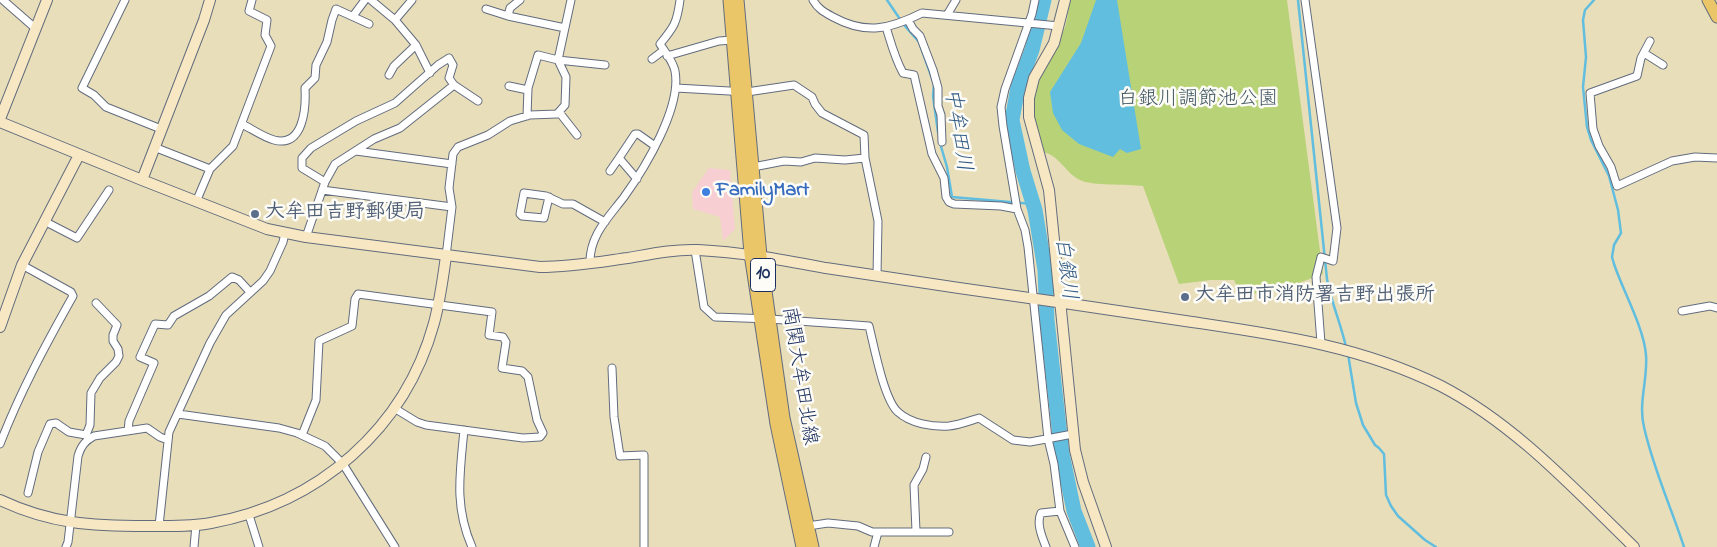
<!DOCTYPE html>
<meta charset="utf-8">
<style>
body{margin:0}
canvas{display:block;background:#e8deba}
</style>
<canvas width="1717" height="547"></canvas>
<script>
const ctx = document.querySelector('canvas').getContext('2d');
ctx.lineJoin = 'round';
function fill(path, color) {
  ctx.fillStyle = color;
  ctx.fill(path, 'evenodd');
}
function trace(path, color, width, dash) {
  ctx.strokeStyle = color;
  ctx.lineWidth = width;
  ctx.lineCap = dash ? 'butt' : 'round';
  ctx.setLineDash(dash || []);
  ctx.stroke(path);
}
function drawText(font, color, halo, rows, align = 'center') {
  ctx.font = font + ' "Indie Flower","Klee One",sans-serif';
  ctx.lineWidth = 5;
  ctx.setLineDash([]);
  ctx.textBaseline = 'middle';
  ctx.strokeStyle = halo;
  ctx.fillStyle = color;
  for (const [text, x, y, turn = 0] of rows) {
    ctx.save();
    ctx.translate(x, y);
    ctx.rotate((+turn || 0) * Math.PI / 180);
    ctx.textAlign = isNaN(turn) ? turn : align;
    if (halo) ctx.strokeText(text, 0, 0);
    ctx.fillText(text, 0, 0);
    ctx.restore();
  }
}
fill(new Path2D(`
 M709,168L730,170L735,229L723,241L720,217L693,209L692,192Z`), '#f7cfd2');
fill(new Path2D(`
 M1070,0H1287L1323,274L1277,291L1241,295L1234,280H1211L1179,284L1143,186C1128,184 1091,186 1080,180C1065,173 1059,154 1042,152C1035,127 1029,100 1039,75C1047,59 1059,44 1065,27C1068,18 1068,9 1070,0Z`), '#b8d278');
fill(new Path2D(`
 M1096,0H1117L1141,149L1127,153L1120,149L1113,157L1079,144L1062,130L1053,113L1050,92L1081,43Z`), '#61bedf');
trace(new Path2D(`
 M887,0L904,25L919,42L934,84L933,96L938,132
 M1298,0L1327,279C1331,302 1341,324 1346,347
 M1594,0L1585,10L1583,20L1586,57L1583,87L1587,127L1591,140L1609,176L1618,210L1621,233L1614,245L1612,257L1614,264C1623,291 1644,328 1646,355C1648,379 1638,403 1644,427C1653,468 1671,507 1684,547
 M940,143L947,167L952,197L1033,204
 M1348,354L1356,403L1363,425L1375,445L1379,448L1384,454L1386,495L1391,506L1398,516L1425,540L1436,547`), '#61bedf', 2.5);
trace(new Path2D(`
 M1044,0L1032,50L1018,87L1012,120L1023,171L1035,210L1045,270L1047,320L1062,454L1074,511L1088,547`), '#61bedf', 15);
const street = new Path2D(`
 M3,0L35,28
 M125,0L82,88L94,95L106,107L161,129
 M371,0L395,20L416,45L430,73
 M813,0C818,9 824,12 833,17C866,35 890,29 922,13L1059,26
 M1035,0L1032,14L1005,89L1001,107L1003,126L1017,209L1025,230L1028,247L1048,439L1054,464L1060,511L1075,547
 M1305,0L1337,228L1333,261L1321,257L1316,277L1321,343
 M486,9L508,16L565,28
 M947,15L956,0
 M353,16L365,0
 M508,16L510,8L520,0
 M395,20L412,0
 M908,20L913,29L920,36L933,70L938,88V106L941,115L942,142
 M886,27C891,43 895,59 903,73L914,75L932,154L944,178L946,197L949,202L954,204L1001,206L1017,209
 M1650,41L1641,58L1637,76L1590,93L1593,129L1599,146L1611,167L1617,186L1672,161L1695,157L1717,158
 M1644,53L1663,65
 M667,56L719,41L733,40
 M652,59L664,50
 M389,75L394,66L416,45
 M454,85L478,101
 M509,86L528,90
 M676,88L747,92L794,85L812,97L815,104L822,113L864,135L865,158L878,221L877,276
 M559,112L577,135
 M527,116L528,88L538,55L558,60L605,65
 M242,124C252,129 263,137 274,140C304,148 306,107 305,88L315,78L316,65L327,42L332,20L336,9L369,24
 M154,147L210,169L233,146L271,46L265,35L267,20L249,11L252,0
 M356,151L452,164
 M753,167L784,161L801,162L815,158L845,160L865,158
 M610,171L619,158
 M637,179L619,158L635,134H638L655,146
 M322,190L452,207
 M549,197L544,218L522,216L520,214L524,193L546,196L563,204H573L605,222
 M196,202L210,169
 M44,221L77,238L109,190
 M306,237L325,182L302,168V158L311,148L356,121L395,103L438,65L449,58L453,65L449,78L454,85L400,128L374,139L335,164L325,182
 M695,250L704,307L715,317L770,319L869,326C874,346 884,400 898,412C911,424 933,427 949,426C959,425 969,421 979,418L1013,440L1030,442L1073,434
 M446,256L452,207L449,188L453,154L458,147L488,135L510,121L530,115L557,114L565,105L566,77L558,60L571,0
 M590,264C589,236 608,218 624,197C645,168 682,107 675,71C673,61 665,52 660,44C674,27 677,23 680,0
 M1682,311L1710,306L1717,308
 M612,368L614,417L620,456L644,455V547
 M178,414L279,428L297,433L325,446L343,464L395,547
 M464,430C460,473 454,506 472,547
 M128,431L129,421L154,363L140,357L155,324L168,325L174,316L209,296L232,277L239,280L250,292
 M86,435L90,425L91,393L100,378L116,362L119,356L118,349L113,341V335L117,325L96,303
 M302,435L316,400L319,341L352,326L355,299L358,294L492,312L489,335L503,337L506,342L502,368L522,371L528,377L537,420L543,433L540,437L523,438L426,425L417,422L394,408
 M0,444C20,392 46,344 73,296L71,292L22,265
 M28,493L38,452L50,424L56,423L69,432L86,435L88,438
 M249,515L259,547
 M159,526L169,432L210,343L226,315L263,281L270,271L283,242L285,233
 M808,526L828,523L858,526L872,532H949
 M916,531L914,485L923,469L926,457
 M66,547L68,542L78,456C81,446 85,441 94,436L147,428L160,437L168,440
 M194,547L196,525
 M874,547L878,532
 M1046,547C1042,537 1036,523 1041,513L1060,511`);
const secondary = new Path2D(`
 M1065,0L1054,43L1034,78L1029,98V117L1049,190L1075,450L1083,482L1106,547
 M0,119L47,0
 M0,122L142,180L267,229L306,237L540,267C570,267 599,262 628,258C651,254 674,249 698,250C741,252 783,260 826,268C870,275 915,281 959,288C1037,299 1114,310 1192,322C1279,335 1360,346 1441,386C1516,425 1574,489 1634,547
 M142,180L204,20L210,0
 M0,327L22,265L79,155
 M0,500C51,524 92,526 147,526C168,526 190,527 211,523C318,504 405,429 434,323C440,301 443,278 446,256`);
const primary = new Path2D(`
 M729,0L750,254L776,424L802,547
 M738,0L761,256L784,418L813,547
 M1708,0L1717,17`);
trace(street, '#636c7e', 9);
trace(secondary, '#636c7e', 12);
trace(primary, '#636c7e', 13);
trace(street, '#fff', 7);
trace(secondary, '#f7e8c3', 10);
trace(primary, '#ebc669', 11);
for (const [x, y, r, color] of [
 [706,192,5,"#3f7fe0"],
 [255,214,5,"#5c6f8a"],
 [1185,297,5,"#5c6f8a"]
]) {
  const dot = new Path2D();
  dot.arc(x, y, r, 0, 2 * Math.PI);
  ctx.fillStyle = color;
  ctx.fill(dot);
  trace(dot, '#fdfcf7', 2);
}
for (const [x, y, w] of [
 [763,275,25]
]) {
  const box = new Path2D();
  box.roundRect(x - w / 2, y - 16.5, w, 33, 4);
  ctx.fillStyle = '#fdfcf7';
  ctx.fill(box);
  trace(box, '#1b2f5e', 1);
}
drawText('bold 19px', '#1b2f5e', null, [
 ["10",763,275]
]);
drawText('20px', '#425864', '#fdfcf7', [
 ["白銀川調節池公園",1198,101]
]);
drawText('bold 20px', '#366cbe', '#fdfcf7', [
 ["FamilyMart",716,192]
], 'left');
drawText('bold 20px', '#4e5e75', '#fdfcf7', [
 ["大牟田吉野郵便局",265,214],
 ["大牟田市消防署吉野出張所",1195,297]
], 'left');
drawText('20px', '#1b2f5e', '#fdfcf7', [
 ["南関大牟田北線",798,376,81]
]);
drawText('italic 21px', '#305a85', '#fdfcf7', [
 ["中牟田川",956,130,81],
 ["白銀川",1064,269,83]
]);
</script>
